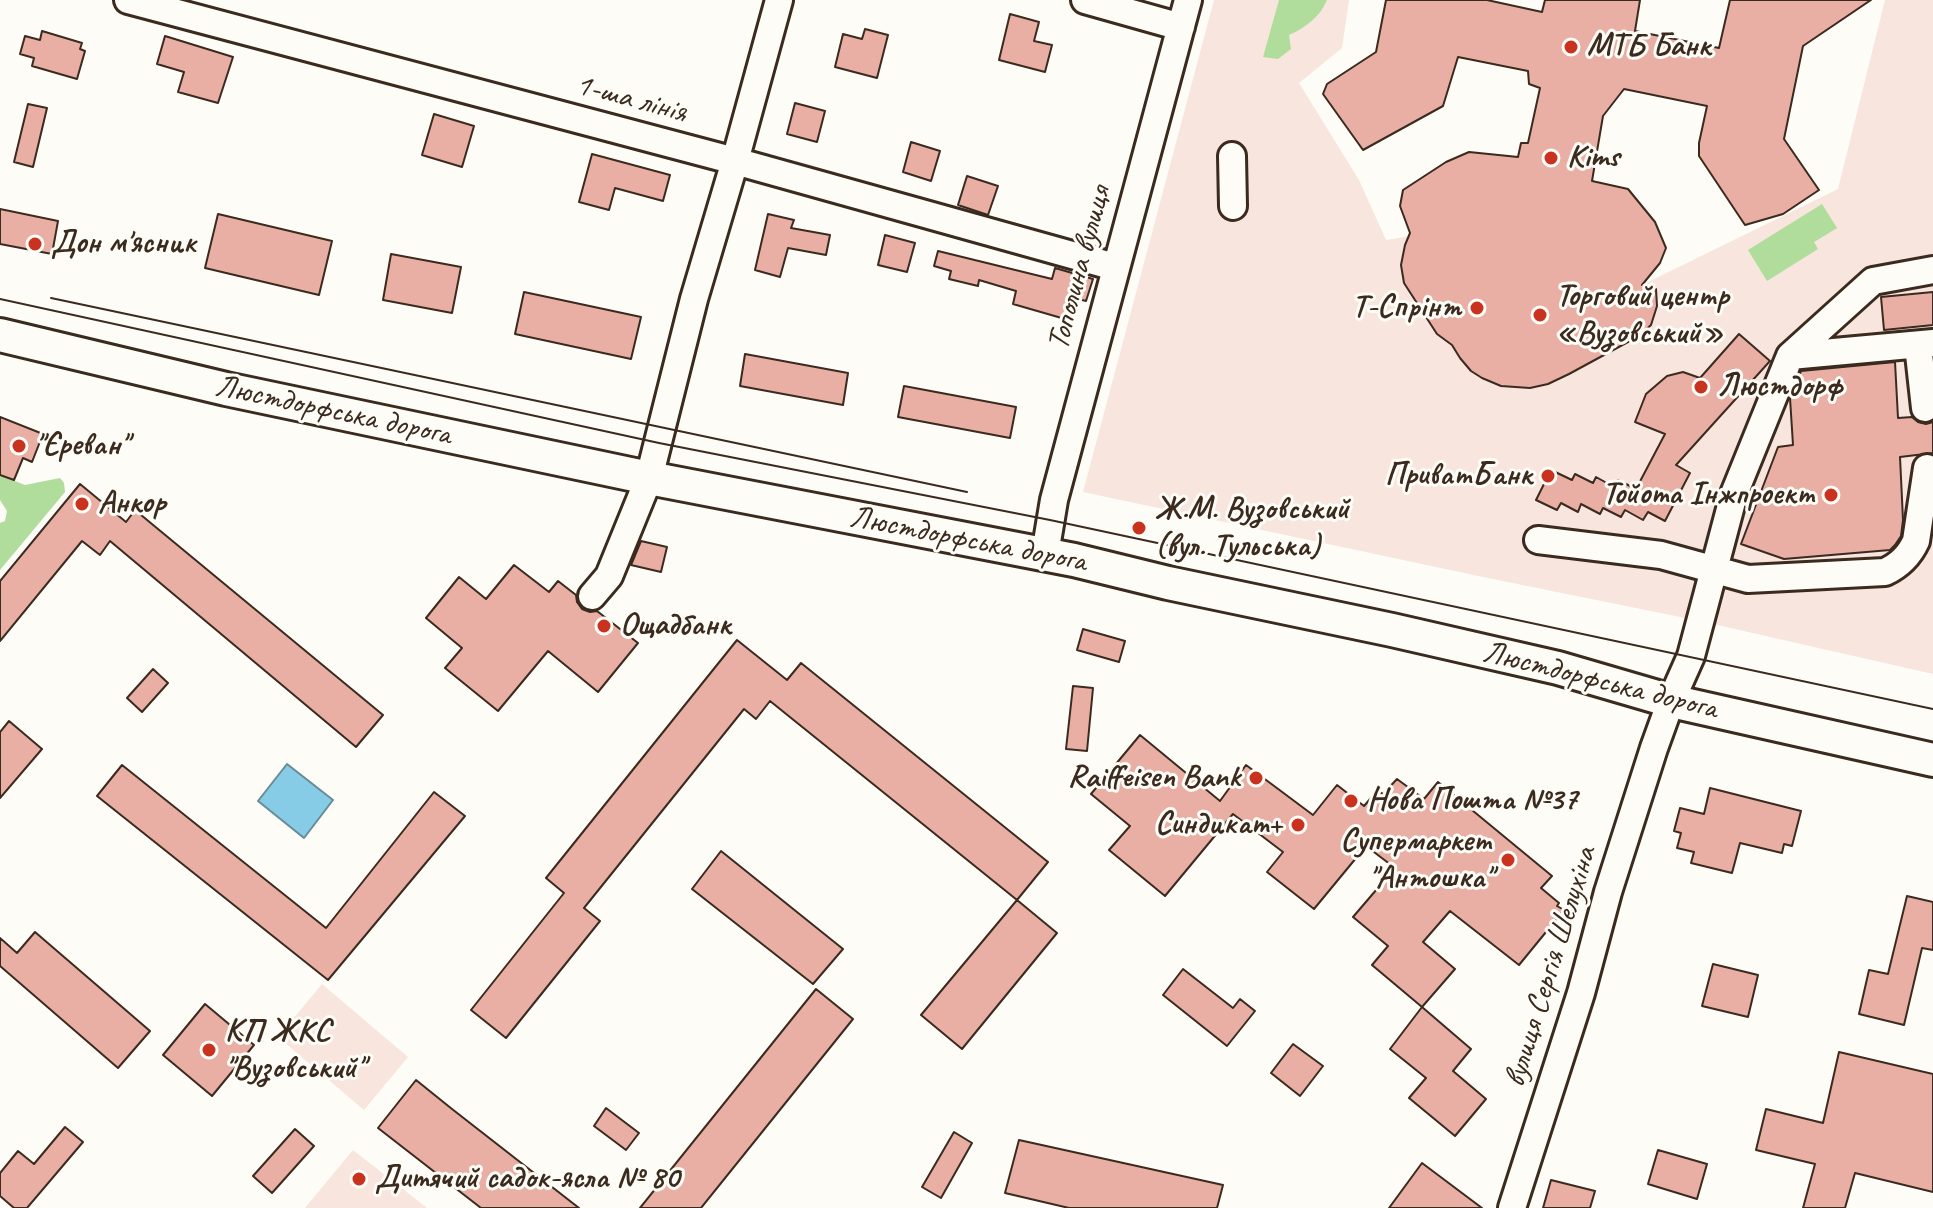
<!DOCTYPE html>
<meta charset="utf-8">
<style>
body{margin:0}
canvas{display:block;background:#fdfcf7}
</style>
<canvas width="1933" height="1208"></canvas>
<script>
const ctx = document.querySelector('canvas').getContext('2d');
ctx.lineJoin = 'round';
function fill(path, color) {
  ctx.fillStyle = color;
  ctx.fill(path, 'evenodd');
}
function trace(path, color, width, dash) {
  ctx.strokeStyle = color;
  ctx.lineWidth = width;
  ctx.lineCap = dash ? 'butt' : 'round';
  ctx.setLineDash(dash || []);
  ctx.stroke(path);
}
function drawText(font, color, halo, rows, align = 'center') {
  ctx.font = font + ' Caveat,sans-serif';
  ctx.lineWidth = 6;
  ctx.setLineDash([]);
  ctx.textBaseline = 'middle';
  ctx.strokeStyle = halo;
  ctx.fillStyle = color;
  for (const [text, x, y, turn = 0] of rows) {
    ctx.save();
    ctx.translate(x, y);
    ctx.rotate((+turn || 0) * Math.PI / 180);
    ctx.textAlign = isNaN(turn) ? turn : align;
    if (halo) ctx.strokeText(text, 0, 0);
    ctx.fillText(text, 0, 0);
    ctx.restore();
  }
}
fill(new Path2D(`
 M1214,0H1349L1342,48L1299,83L1359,180L1386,240L1411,236L1629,295L1642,285L1838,189L1885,0H1933V674L1700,621L1488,578L1083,492Z
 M322,984L408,1057L364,1110L278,1037Z
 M353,1150L427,1208H305Z`), '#f7e5de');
fill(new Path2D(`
 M1279,0H1327C1320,17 1305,28 1289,35L1291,49L1278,59L1263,57Z
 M1822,204L1837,228L1814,242L1818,249L1767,281L1748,250Z
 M0,475L25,485L60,478L64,483L65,492L0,570V523L5,521L7,511L0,500Z`), '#b0dd9c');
const water = new Path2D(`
 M287,764L333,800L304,838L258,801Z`);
fill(water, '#86cce7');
trace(water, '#688b97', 2);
const building = new Path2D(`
 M1386,0H1487L1542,12L1545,0H1640L1635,31L1719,48L1730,0H1871L1803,46L1784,139L1819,190L1783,214L1745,225L1699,156V143L1707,106L1624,89L1603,116L1592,181L1628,189L1655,222L1666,248L1660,263L1642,285L1656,289L1657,306L1651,325L1639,336L1569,374L1548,384L1530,388L1501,386L1482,378L1471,371L1460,358L1452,345L1437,334L1404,283L1401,265L1405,245L1410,233L1400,206L1403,190L1446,162L1469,152L1518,157L1521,143H1528L1540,88L1529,84L1528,71L1458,57L1443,106L1363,150L1323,94L1327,84L1376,52Z
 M1010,14L1039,22L1034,41L1052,45L1045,72L999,60Z
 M865,29L888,35L877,78L835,67L843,34L862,39Z
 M42,31L82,43L80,49L85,51L77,79L32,66L34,58L20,54L25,36L40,40Z
 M165,36L233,57L218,103L178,92L184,72L157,64Z
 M795,103L825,111L817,142L787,134Z
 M28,104L47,108L33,167L14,162Z
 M434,114L474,126L462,167L422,155Z
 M911,142L940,151L931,181L903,172Z
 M592,154L670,175L663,201L615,188L609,210L579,202Z
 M967,176L998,186L988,215L958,205Z
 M0,209L58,221L52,254L0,244Z
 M218,214L332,241L319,295L205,268Z
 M768,214L794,220L791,228L830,235L826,255L788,248L780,277L755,270Z
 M885,235L915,243L907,272L878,265Z
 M938,251L1052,279L1055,268L1093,279L1086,301L1071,297L1065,319L1013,304L1016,291L979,280L978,286L949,279L951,271L934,266Z
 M391,254L461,267L452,313L383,300Z
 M524,292L641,317L631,359L515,334Z
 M1933,292V325L1884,330L1881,297Z
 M1739,334L1770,361L1676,465L1690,473L1665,521L1648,512L1643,520L1625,510L1621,517L1603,508L1600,514L1581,504L1578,512L1561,503L1557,510L1536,500L1551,470L1572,480L1575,474L1593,483L1596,477L1614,487L1618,480L1636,489L1665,434L1635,422L1646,394L1667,376L1683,372L1700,378Z
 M745,354L848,373L843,405L740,386Z
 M1895,362L1898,418L1912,417L1918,422L1926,424L1933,422V453L1900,457L1903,520L1901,536L1895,545L1890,550L1784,559L1741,544L1778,447L1793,445L1790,398L1801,371Z
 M904,386L1016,407L1010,438L898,417Z
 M0,417L43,434L32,462L23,458L14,480L0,475Z
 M80,484L126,522L135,510L383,715L356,747L110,541L100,555L82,541L0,641V581Z
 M641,541L667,547L661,572L631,565Z
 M514,565L549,592L558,581L576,595L577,602L582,609L590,612L597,611L638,643L598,692L548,651L498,711L445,668L462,648L426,618L459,577L486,599Z
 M1083,629L1125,641L1119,662L1077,650Z
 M737,640L787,680L801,663L1048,862L1017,900L770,701L756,719L744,709L584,908L600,921L506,1038L471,1010L564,893L546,878Z
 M153,669L168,683L142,712L127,698Z
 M1073,686L1093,688L1087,751L1066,749Z
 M9,721L42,749L0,798V732Z
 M1140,735L1220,801L1246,765L1313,815L1337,785L1364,806L1377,791L1383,794L1397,779L1424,799L1438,782L1552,876L1541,888L1559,903L1557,906L1564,910L1519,965L1450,911L1423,942L1455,969L1422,1007L1372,965L1388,946L1353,917L1395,868L1366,846L1314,909L1267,872L1283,852L1233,814L1165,896L1109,850L1130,826L1091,794Z
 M122,765L326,928L434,792L465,816L328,980L97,796Z
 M1710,788L1801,811L1792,846L1784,844L1782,853L1740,843L1732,873L1691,863L1694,852L1677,848L1681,833L1674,831L1680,808L1704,814Z
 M721,851L843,949L813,984L692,889Z
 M1907,896L1933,902V950L1922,948L1904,1025L1859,1014L1869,970L1888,974Z
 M1017,900L1057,933L962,1049L921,1015Z
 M35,932L150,1031L118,1068L0,966V938L17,953Z
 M1713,964L1758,975L1748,1017L1702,1006Z
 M1183,969L1233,1008L1240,999L1255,1011L1227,1046L1163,995Z
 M816,989L853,1019L701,1208H640Z
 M205,1004L254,1045L212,1096L163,1055Z
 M1422,1007L1471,1049L1453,1071L1486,1099L1455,1136L1409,1098L1426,1078L1390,1049Z
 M1293,1044L1323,1066L1300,1096L1271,1073Z
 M1839,1052L1933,1074V1192L1855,1173L1845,1208H1803L1815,1164L1756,1150L1766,1109L1823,1123Z
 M416,1080L452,1109L579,1208H481L378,1128Z
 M606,1108L639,1133L626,1150L594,1126Z
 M65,1127L83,1142L27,1208H14L0,1196V1173L18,1151L34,1164Z
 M295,1129L314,1146L272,1193L253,1176Z
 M954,1132L972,1143L941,1198L922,1187Z
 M1019,1140L1223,1185L1217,1208H1069L1005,1193Z
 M1658,1150L1707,1164L1697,1199L1648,1184Z
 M1422,1163L1482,1208H1389Z
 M1551,1180L1595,1191L1590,1208H1543Z`);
fill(building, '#e9afa5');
trace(building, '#3b2a1e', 2);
const minor = new Path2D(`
 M128,0L735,161L1115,267
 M1085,0L1181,27
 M1232,156L1233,206
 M1918,345L1925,408
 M1790,356L1933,343
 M1538,540L1661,555L1748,579L1885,572C1900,565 1909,556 1916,541L1927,468
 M1045,554L1054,500L1188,0
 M592,596L609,576L649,478L694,299L735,161L779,0
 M1512,1208L1581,993L1608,892L1654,748L1671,701L1691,656L1734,494L1790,356L1873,281L1933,270`);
const major = new Path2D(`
 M0,335L226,389L649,478L1074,560L1168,583L1392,630L1558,668L1671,701L1933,760`);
trace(minor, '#3b2a1e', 32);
trace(major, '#3b2a1e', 38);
trace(minor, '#fdfcf7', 26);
trace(major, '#fdfcf7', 32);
trace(new Path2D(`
 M51,298L967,492
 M0,299L659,443L1050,520L1933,709`), '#3b2a1e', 2);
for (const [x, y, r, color] of [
 [1571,47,8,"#c8321e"],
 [1551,158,8,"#c8321e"],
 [35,244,8,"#c8321e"],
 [1477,308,8,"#c8321e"],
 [1540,315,8,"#c8321e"],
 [1701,387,8,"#c8321e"],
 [19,446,8,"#c8321e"],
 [1548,476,8,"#c8321e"],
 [1831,495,8,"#c8321e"],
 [82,504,8,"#c8321e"],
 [1139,528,8,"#c8321e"],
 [604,626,8,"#c8321e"],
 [1256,778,8,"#c8321e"],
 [1351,801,8,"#c8321e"],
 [1298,825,8,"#c8321e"],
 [1508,860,8,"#c8321e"],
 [209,1050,8,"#c8321e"],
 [359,1179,8,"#c8321e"]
]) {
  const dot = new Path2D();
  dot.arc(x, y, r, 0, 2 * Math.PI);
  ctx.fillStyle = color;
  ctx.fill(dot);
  trace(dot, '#fdfcf7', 3);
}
drawText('bold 32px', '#3b2a1e', '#fdfcf7', [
 ["МТБ Банк",1587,47],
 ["Kims",1567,158],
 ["Дон м'ясник",51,244],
 ["Торговий центр",1556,297],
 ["«Вузовський»",1556,334],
 ["Т-Спрінт",1461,308,"right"],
 ["Люстдорф",1717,387],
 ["\"Єреван\"",35,446],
 ["ПриватБанк",1532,476,"right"],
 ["Тойота Інжпроект",1815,495,"right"],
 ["Анкор",98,504],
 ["Ж.М. Вузовський",1155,510],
 ["(вул. Тульська)",1155,547],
 ["Ощадбанк",620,626],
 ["Raiffeisen Bank",1240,778,"right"],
 ["Нова Пошта №37",1367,801],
 ["Синдикат+",1282,825,"right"],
 ["Супермаркет",1492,842,"right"],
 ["\"Антошка\"",1492,879,"right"],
 ["КП ЖКС",225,1032],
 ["\"Вузовський\"",225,1069],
 ["Дитячий садок-ясла № 80",375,1179]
], 'left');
drawText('32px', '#3b2a1e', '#fdfcf7', [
 ["1-ша лінія",631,99,15],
 ["Тополина вулиця",1080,268,-75],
 ["Люстдорфська дорога",333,411,12],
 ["Люстдорфська дорога",968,540,11],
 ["Люстдорфська дорога",1600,681,14],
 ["вулиця Сергія Шелухіна",1551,967,-73]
]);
</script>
